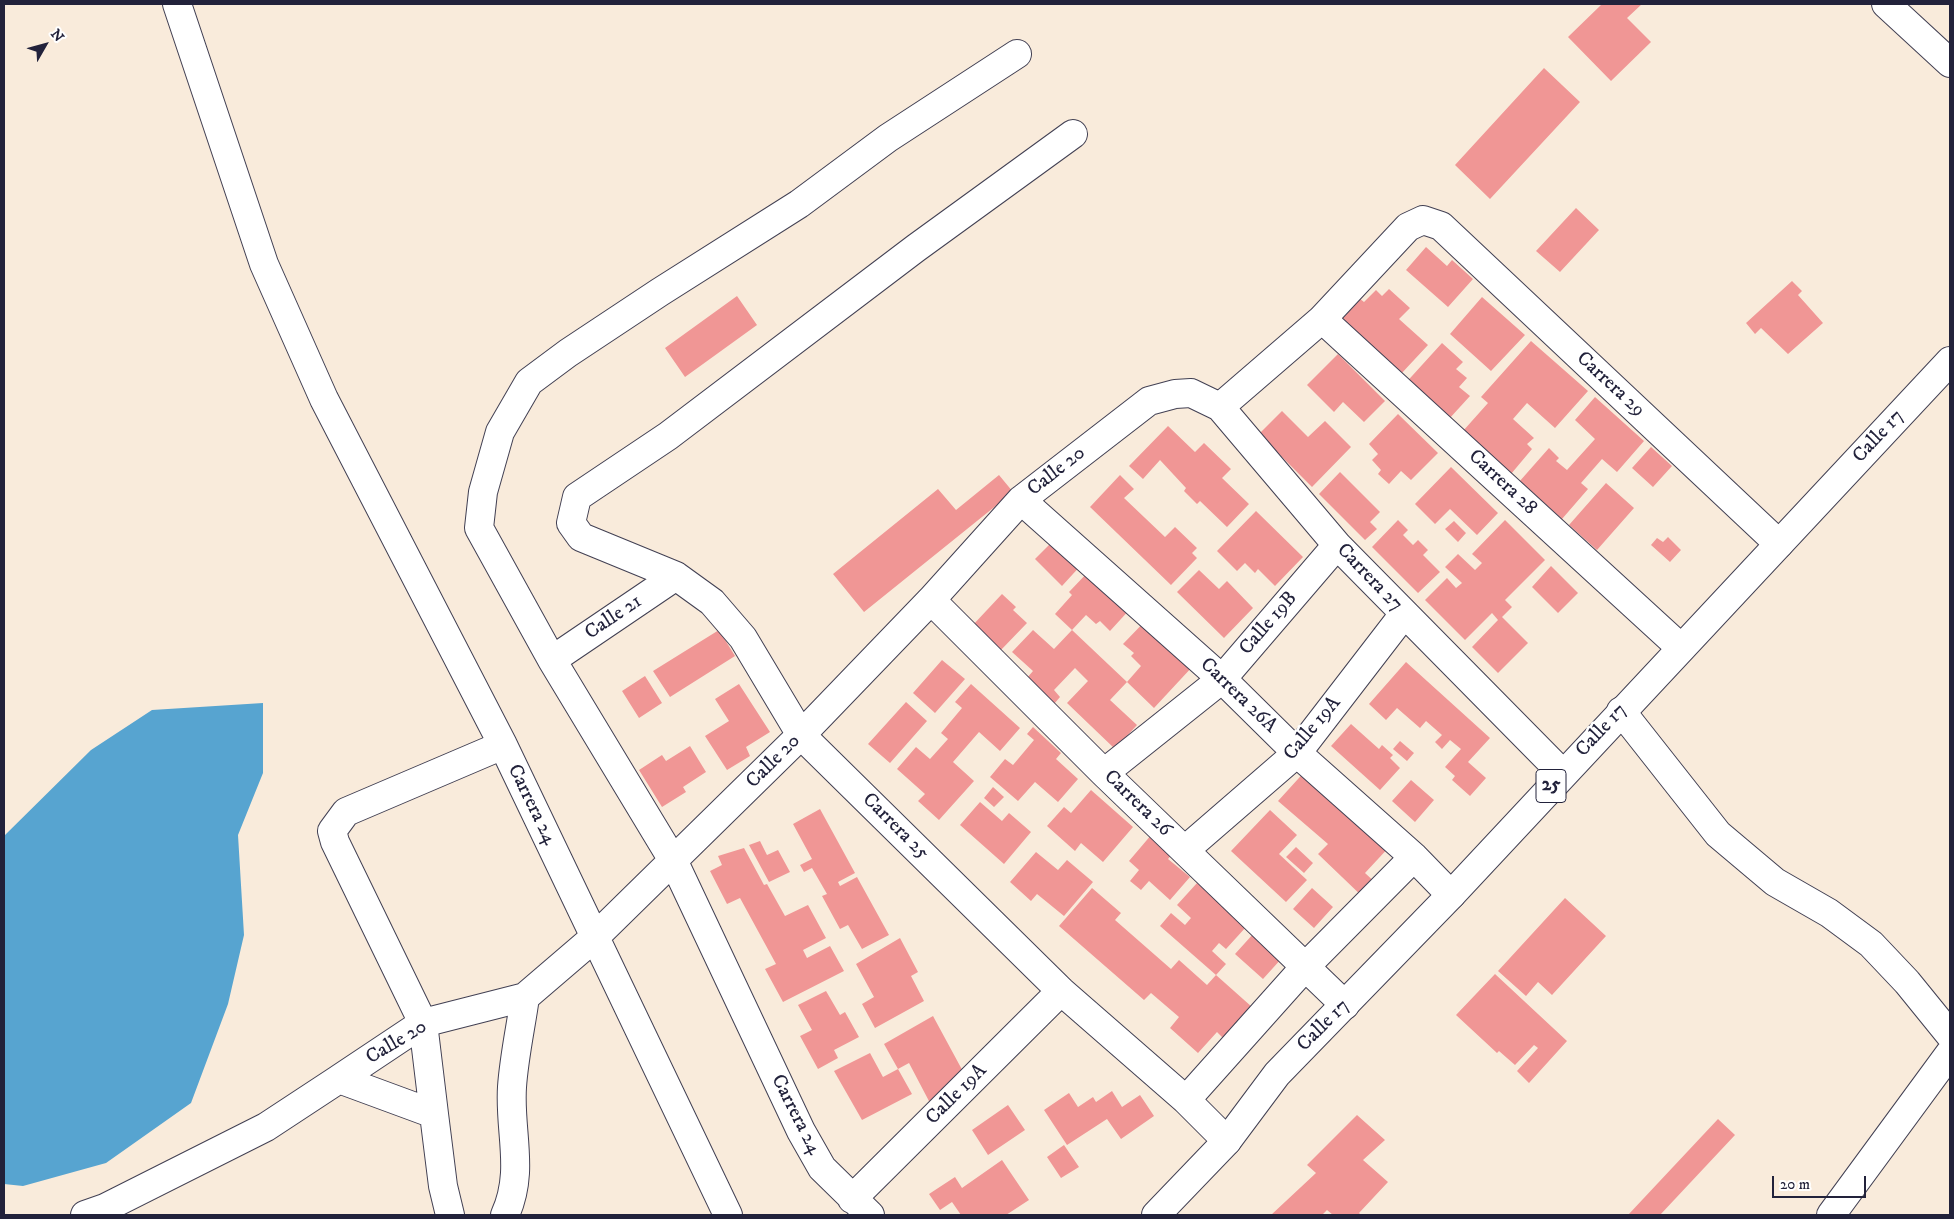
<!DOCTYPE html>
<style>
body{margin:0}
#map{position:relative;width:1954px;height:1219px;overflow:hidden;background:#f9ebdb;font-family:"IM FELL DW Pica",serif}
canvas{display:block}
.frame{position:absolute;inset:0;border:5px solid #22223b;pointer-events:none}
.north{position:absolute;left:20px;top:20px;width:50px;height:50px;-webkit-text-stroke:4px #fff;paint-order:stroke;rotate:52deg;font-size:14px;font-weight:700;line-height:20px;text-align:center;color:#22223b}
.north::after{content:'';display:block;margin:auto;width:18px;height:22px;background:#22223b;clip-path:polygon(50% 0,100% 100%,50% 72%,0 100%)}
.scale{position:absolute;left:1772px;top:1176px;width:94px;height:22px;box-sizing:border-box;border:2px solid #22223b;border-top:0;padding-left:6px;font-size:15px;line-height:18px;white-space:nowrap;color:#22223b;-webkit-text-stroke:4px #fff;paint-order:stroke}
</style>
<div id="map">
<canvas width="1954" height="1219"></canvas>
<div class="frame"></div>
<div class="north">N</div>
<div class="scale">20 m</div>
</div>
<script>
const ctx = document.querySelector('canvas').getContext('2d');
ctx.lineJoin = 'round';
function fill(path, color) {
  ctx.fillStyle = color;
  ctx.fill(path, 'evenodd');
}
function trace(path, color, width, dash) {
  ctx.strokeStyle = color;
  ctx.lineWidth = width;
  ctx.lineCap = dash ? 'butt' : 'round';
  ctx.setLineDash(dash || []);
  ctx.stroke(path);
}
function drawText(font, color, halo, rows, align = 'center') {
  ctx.font = font + ' "IM FELL DW Pica",serif';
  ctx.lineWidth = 5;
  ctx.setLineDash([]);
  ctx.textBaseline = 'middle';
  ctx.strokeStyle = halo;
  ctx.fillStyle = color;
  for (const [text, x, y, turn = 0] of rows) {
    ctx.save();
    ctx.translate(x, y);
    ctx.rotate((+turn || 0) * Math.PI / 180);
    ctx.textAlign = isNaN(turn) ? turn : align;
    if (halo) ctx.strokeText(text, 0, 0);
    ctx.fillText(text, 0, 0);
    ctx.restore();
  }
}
fill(new Path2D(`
 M263,703V773L238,835L244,935L228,1004L191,1103L106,1163L23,1186L4,1184V836L91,750L152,710Z`), '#57a4d0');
fill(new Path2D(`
 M1602,4H1642L1627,18L1651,42L1611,81L1568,37Z
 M1544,68L1580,102L1490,199L1455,165Z
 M1576,208L1599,230L1560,272L1536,251Z
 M1426,247L1447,266L1452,260L1473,279L1448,307L1406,270Z
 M1792,281L1802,291L1798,295L1823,323L1788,354L1761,328L1755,334L1746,323Z
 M1389,289L1410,308L1399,319L1428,345L1400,375L1336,317L1355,295L1364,302L1376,290L1382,296Z
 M737,296L757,325L685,377L665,348Z
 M1482,297L1525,335L1491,371L1450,334Z
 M1531,341L1588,391L1555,428L1527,403L1513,419L1534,438L1527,444L1532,449L1511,474L1463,431L1488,403L1481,397Z
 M1442,343L1463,362L1456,369L1467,378L1459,387L1470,396L1449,419L1402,387Z
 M1338,354L1385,401L1364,422L1343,402L1334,412L1307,385Z
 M1595,397L1644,441L1617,472L1602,459L1581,483L1588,489L1562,519L1541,500L1536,506L1519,482L1549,448L1559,458L1556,461L1567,470L1595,439L1575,420Z
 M1282,411L1308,437L1325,421L1351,447L1312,487L1259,434Z
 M1398,414L1438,453L1411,480L1401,471L1389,484L1378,474L1381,470L1372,460L1378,454L1369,444Z
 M1168,426L1195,452L1204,443L1231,469L1222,478L1249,504L1227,527L1200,501L1197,504L1184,491L1186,488L1160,460L1143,479L1129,466Z
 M1651,447L1672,466L1653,487L1632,468Z
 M1451,467L1498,513L1477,535L1450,509L1435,524L1415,504Z
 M1340,472L1380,512L1370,522L1377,529L1365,540L1319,494Z
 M999,475L1013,492L864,612L833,574L938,489L956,510Z
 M1120,475L1134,489L1124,498L1165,537L1175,527L1197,548L1192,553L1197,558L1171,585L1090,507Z
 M1606,483L1634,508L1597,550L1569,525Z
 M1256,511L1303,557L1275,586L1258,569L1255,573L1245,563L1237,571L1217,551Z
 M1398,520L1408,530L1403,535L1413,545L1418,540L1428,550L1423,555L1440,572L1418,593L1372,547Z
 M1505,520L1545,560L1505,600L1512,607L1502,617L1528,643L1498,673L1472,647L1498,620L1492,613L1465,640L1425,600L1447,578L1456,588L1462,583L1445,567L1458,554L1475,570L1482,563L1472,554Z
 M1454,521L1466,533L1458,542L1445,529Z
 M1668,537L1681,550L1670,562L1651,545L1657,538L1663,542Z
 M1056,538L1083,563L1062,586L1035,559Z
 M1551,566L1578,593L1558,613L1532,587Z
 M1090,570L1131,608L1110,631L1100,621L1096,624L1086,615L1072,630L1055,614L1072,595L1069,592Z
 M1199,570L1219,589L1227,581L1253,608L1224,638L1177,592Z
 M1002,594L1016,607L1013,610L1027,623L1000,651L972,626Z
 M1150,616L1193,666L1154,708L1127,682L1141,666L1131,656L1134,653L1123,644Z
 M719,630L735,656L670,697L653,671Z
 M1033,630L1054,649L1072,630L1127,682L1110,700L1137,725L1115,749L1067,703L1088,681L1075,668L1054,690L1060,697L1054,704L1027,678L1033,671L1012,652Z
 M942,660L965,679L935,713L913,693Z
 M1406,662L1490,738L1468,762L1486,778L1470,796L1452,780L1455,776L1445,767L1461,749L1450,740L1442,749L1435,742L1442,735L1426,721L1420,728L1397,708L1386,720L1369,704Z
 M645,676L662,703L639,718L622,691Z
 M739,684L770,732L746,747L750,756L727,770L705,736L729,721L715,699Z
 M971,684L1020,728L1000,751L979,732L953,762L974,781L939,820L918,801L925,794L897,769L916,747L930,759L948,739L941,733L962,708L955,702Z
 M906,702L927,721L890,763L868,744Z
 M1351,724L1379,749L1382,745L1393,755L1390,758L1400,768L1380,790L1331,746Z
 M1033,727L1061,753L1056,759L1078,779L1058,802L1035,782L1018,801L990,777L1005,759L1013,765L1034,740L1027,734Z
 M1400,741L1414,753L1407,761L1393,749Z
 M690,746L706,772L683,787L686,792L662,807L639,770L662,755L666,761Z
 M1308,768L1391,845L1365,873L1379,886L1366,900L1318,854L1328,844L1278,801Z
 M1411,780L1434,800L1415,822L1392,801Z
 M993,787L1004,797L994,807L984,798Z
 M1091,790L1133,827L1103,862L1081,843L1075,851L1047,826L1064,807L1071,813Z
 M980,802L1002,821L1009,813L1031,832L1004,864L960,825Z
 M820,809L855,873L838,882L840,886L857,877L889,935L862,949L848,925L840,929L822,896L827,894L812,868L804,872L800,865L812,859L793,824Z
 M1270,810L1297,835L1279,854L1307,880L1286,902L1231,851Z
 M1152,834L1173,853L1168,859L1190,877L1170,900L1149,881L1141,890L1130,881L1139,870L1129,861Z
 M760,841L767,855L778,850L790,872L769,882L749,845Z
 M1296,847L1313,863L1304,873L1286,857Z
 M744,848L764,885L767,884L785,916L808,905L826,938L803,950L807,958L830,946L844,971L783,1002L765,969L776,964L740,898L727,904L710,871L722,865L718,856Z
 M1036,852L1058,870L1067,860L1093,882L1064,916L1037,894L1031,901L1010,882Z
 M1197,883L1246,927L1226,949L1219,943L1212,951L1226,964L1216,975L1252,1007L1224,1039L1217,1032L1198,1053L1170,1028L1179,1017L1151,993L1144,1000L1059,926L1092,888L1121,913L1115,920L1171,969L1179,960L1207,985L1216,975L1160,926L1171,913L1185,925L1191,918L1177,905Z
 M1312,888L1333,907L1314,928L1293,909Z
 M1565,898L1606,936L1552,995L1538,982L1526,996L1498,971Z
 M1254,933L1282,958L1263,979L1235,954Z
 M900,938L918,972L911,976L924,1001L875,1028L862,1004L874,997L856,964Z
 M1495,974L1567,1041L1529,1083L1517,1071L1538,1048L1534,1045L1515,1065L1499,1051L1497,1053L1456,1015Z
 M826,991L840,1015L845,1012L859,1037L834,1050L838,1058L818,1069L800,1036L812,1030L798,1005Z
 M933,1016L966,1077L930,1103L909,1063L898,1069L884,1044Z
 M870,1053L883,1077L898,1069L912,1094L862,1120L834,1071Z
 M1112,1091L1122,1107L1140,1095L1154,1116L1121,1139L1107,1119L1067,1145L1044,1110L1069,1093L1078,1107L1093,1097L1096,1102Z
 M1008,1105L1025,1130L988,1155L972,1130Z
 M1357,1115L1385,1140L1363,1160L1388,1182L1359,1213L1361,1215H1333L1327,1210L1322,1215H1271L1316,1173L1307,1165Z
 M1718,1119L1735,1135L1660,1215H1628Z
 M1064,1145L1079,1167L1061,1178L1047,1157Z
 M1002,1160L1029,1200L1006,1215H961L952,1202L940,1210L929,1194L955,1177L962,1188Z`), '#f09695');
const minor = new Path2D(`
 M177,4L264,264L324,399L503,745L728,1215
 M1886,4L1950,63
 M1073,134L916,248L668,436L577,497L571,523L581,537L676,576L712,602L743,638L801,735L1061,991L1186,1100L1227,1141
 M1322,319L1681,648
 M1220,407L1322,319L1408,227L1423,220L1441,226L1779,544
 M1021,500L1222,679L1297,753L1414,857L1451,895
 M931,600L1104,773L1345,1005
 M552,660L676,576
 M1621,711L1718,834L1775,882L1829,913L1871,944L1907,982L1950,1035
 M1104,773L1222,679L1337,545
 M1185,850L1297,753L1404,614
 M339,1079L423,1023L525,997L595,937L801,735L931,600L1021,500L1149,401L1175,394L1191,393L1220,407L1337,545L1562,773
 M1186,1100L1304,968L1414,857
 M434,1114L423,1023L335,842L332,831L346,812L503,745
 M852,1199L1061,991
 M85,1215L105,1208L266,1127L339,1079L434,1114L443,1186L450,1215
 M505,1215C525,1171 509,1132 512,1087C514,1057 521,1026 525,997
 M870,1215L822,1168L801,1131L674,862L552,660L479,528L483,492L500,432L529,382L568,353L660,292L799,204L888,138L1017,54
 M1831,1215L1950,1053`);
const trunk = new Path2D(`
 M1156,1215L1227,1141L1277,1074L1451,895L1950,361`);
trace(minor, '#424053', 30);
trace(trunk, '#424053', 30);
trace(minor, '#fff', 28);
trace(trunk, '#fff', 28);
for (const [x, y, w] of [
 [1551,786,30]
]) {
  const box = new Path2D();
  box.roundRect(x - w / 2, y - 16.5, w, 33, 4);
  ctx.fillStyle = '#fff';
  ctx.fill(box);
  trace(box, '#22223b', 1);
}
drawText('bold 19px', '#22223b', null, [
 ["25",1551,786]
]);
drawText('20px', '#22223b', '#fff', [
 ["Carrera 29",1610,385,43],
 ["Calle 17",1879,437,-47],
 ["Calle 20",1057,472,-38],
 ["Carrera 28",1502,483,43],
 ["Carrera 27",1369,578,46],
 ["Calle 21",614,618,-34],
 ["Calle 19B",1269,624,-49],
 ["Carrera 26A",1238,696,44],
 ["Calle 19A",1313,729,-50],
 ["Calle 17",1602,731,-47],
 ["Calle 20",774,762,-45],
 ["Carrera 26",1137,804,44],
 ["Carrera 24",531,805,64],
 ["Carrera 25",895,827,45],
 ["Calle 17",1324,1026,-45],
 ["Calle 20",397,1043,-31],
 ["Calle 19A",957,1095,-45],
 ["Carrera 24",795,1115,63]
]);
</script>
